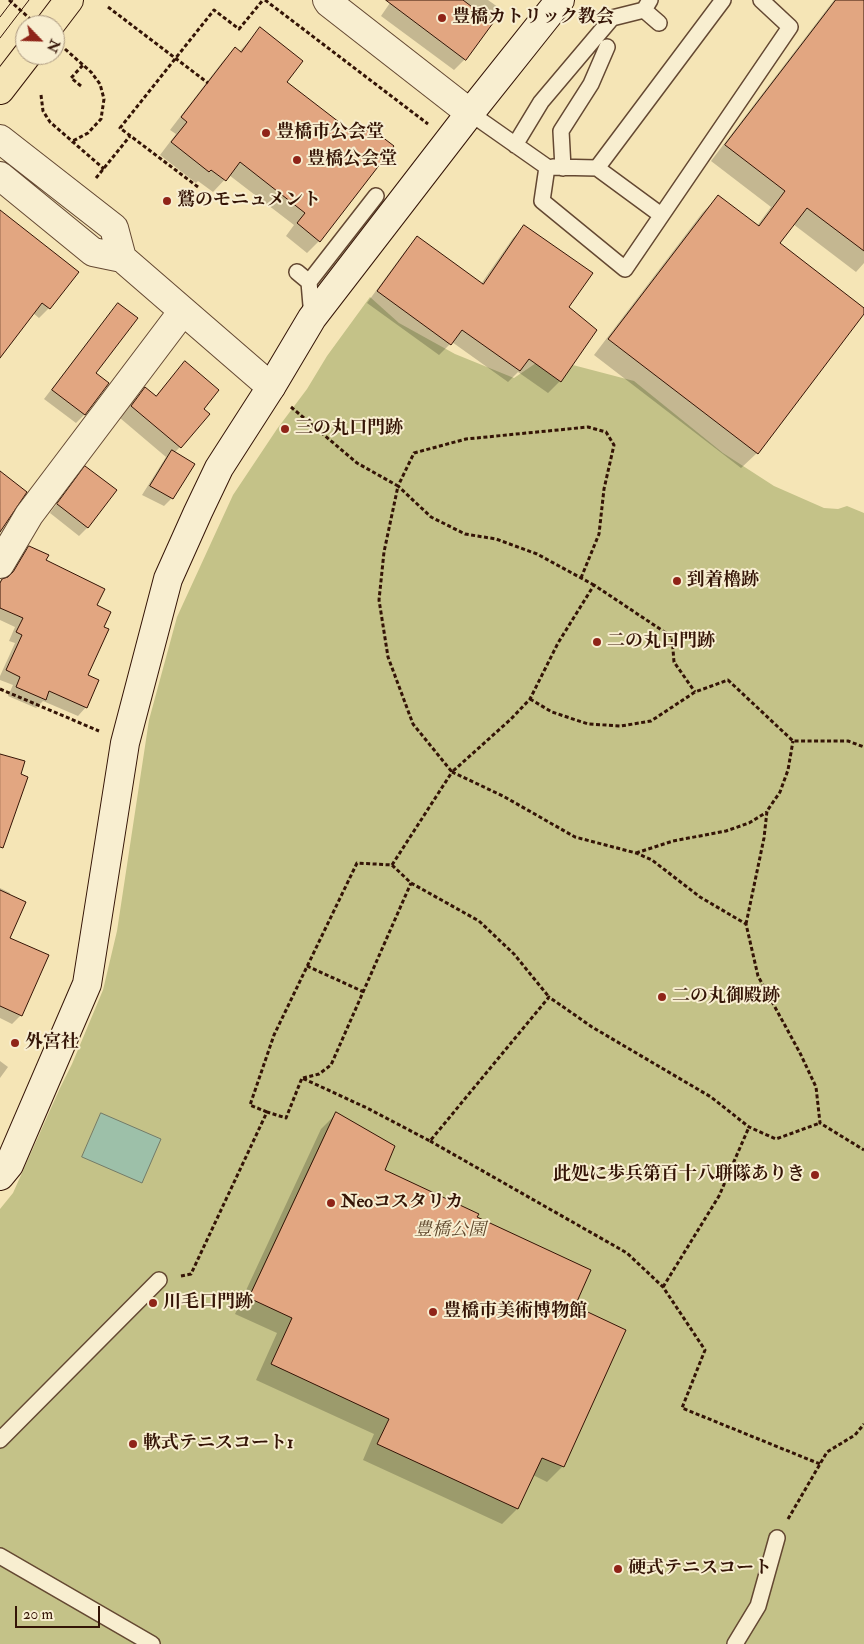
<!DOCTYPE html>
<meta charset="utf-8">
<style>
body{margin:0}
#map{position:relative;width:864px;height:1644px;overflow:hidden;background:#f5e5b6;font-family:"IM FELL Double Pica",serif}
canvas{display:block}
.north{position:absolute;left:15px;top:15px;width:50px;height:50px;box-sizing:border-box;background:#f8eed0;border:1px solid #aa977f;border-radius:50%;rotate:114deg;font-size:14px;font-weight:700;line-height:20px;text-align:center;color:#341406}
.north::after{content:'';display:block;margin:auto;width:18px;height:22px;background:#8f2418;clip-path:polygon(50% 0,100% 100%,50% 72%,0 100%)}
.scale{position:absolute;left:15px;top:1606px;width:85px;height:22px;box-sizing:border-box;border:2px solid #341406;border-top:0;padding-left:6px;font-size:15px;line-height:18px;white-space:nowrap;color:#341406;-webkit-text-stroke:4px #f8eed0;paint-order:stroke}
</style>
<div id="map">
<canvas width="864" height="1644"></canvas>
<div class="north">N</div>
<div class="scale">20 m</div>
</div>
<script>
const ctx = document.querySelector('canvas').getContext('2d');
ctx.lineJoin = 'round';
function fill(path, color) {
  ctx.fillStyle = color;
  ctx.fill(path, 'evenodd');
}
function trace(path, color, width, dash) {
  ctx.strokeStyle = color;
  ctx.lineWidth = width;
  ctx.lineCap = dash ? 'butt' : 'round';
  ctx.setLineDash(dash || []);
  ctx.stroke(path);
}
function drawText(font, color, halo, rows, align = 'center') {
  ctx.font = font + ' "IM FELL Double Pica","Noto Serif JP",serif';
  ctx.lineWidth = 4;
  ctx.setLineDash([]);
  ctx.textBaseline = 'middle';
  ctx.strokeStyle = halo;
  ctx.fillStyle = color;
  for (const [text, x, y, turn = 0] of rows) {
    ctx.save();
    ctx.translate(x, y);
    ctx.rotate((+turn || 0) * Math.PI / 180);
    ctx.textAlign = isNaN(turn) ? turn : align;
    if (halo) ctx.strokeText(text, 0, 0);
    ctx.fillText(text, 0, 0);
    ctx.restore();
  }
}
fill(new Path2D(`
 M370,297L399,323L455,354L514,378L539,361L569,364L634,381L723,453L774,486L824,508L838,509L847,506L864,513V1644H0V1209L13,1193L60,1088L72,1064L103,990L117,931L149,720L177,617L233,495L277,429L307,389L327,356Z`), '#c4c288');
const water = new Path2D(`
 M101,1113L161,1139L142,1183L82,1157Z`);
fill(water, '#9dc0a9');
trace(water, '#737b68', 1);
fill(new Path2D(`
 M392,0H488L502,10L465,59L454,70L381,16Z
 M834,0H864V263L856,272L793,224L779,243L864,309V312L757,453L741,468L594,355L703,212L718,197L757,226L771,207L711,161Z
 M260,29L285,82L359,140L370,129L319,241L307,253L286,236L294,225L229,175L213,192L198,181L196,183L160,155L176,134L170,130L223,61L235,49L239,52Z
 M0,212L78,272L49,308L39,318L33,313L0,356Z
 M525,226L567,307L595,331L560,381L548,393L518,372L508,382L452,342L439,355L367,303L406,250L417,238L481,284L513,238Z
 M118,305L94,374L107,384L84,415L76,423L44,399L110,313Z
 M185,362L180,447L174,453L193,464L172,498L164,506L142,495L166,457L120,418L133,401L145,389L155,397Z
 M85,468L115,490L87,528L79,536L50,513L77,476Z
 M29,548L96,605L102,627L87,676L86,707L78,716L43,701L36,708L8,696L13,685L0,680V676L15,643L9,641L15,627L0,620V581L7,579L20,556Z
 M0,888L10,893L8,939L21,1015L12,1024L0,1018Z
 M0,1061L8,1067L0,1078Z
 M336,1114L383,1171L475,1218L573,1307L563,1466L547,1482L533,1475L517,1509L502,1524L363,1460L374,1434L256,1380L277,1333L235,1314L321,1129Z`), '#0003');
const building = new Path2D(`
 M386,0H463L493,23L466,60Z
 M836,0H864V251L807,208L780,243L864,308V314L758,454L608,339L718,195L759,226L785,191L725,145Z
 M260,27L303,61L287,82L361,139L369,127L394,146L320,242L297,223L305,213L240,162L226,181L211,170L209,172L171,142L187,122L181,117L235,47L241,52Z
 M0,210L79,272L50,309L42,303L0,358Z
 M524,225L593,273L569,307L597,330L561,382L529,359L520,371L462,330L451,345L377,291L417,236L483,284Z
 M118,303L138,318L96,373L109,383L85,415L52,390Z
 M185,361L219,390L204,409L210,414L181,448L131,406L145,387L156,396Z
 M172,450L195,464L173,499L150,486Z
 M85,466L117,490L88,528L57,504Z
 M0,471L27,492L0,532Z
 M29,546L49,555L46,560L105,589L97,605L111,612L104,627L109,629L88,675L99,680L87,708L49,691L46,700L16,687L20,677L6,670L22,635L16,632L23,618L0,608V583L2,579L8,577L13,572Z
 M0,754L25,761L21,774L28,777L3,848L0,847Z
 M0,890L26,902L10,938L49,955L22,1016L0,1006Z
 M336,1112L395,1146L385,1170L479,1214L477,1217L591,1270L575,1306L626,1330L564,1467L542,1458L518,1509L377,1444L389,1419L271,1364L292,1318L249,1298Z`);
fill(building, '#e2a681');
trace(building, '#341406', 1);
const lane = new Path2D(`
 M644,10L659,23
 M470,113L547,167L542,201L625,269L790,27L761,0
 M515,145L541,102L612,18L644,10L650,0
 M553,167L597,168L661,215
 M563,168L561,131L591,84L607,47
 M597,168L723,0
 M297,272L309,282L312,317
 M309,282L376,196
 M0,1440L159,1280
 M0,1556L152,1644
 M735,1644L758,1606L777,1538`);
const street = new Path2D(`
 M327,0L329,3L470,113
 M0,139L114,228L122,258
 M0,176L93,252L122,258L271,387
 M0,564L29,515L183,311`);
const secondary = new Path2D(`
 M0,1176L9,1165L87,984L125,743L168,579L198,512L219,468L271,387L312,318L470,113L560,0`);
const highway = new Path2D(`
 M50,25L69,0
 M0,90L27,55`);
trace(lane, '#644832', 18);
trace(street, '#644832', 30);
trace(secondary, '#341406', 30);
trace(highway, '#341406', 30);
trace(new Path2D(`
 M265,0L428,124
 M108,7L208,83
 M65,49L91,72L100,84L104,99L101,119L88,133L71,142
 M81,86L71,78L83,65
 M41,95L43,111L50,122L104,169
 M96,178L130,136
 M198,187L120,128L214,10L239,29L263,0
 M291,407L357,463L398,486L384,552L379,600L388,657L413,724L452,772L511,719L530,699L558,643L594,585L672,637L674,662L695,692
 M581,578L599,534L604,489L614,445L606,432L588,427L466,439L414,453L398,486L431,517L465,534L496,539L537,554L594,585
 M0,689L99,731
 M530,699L552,712L588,724L621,726L651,721L695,692L728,680L793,741H848L864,747
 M636,853L673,841L726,831L749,823L767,812
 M392,865L452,772L503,796L575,837L636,853L652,860L700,897L746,924L758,976L800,1053L816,1087L820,1123L864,1150
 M746,924L764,838L767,811L780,792L788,770L793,741
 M307,966L364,992
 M303,1078L319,1074L331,1065L411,883
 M267,1112L250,1105L274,1035L357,863L392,865L411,883L479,921L514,954L549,997
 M430,1141L627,1253L663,1287L705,1350L682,1408L820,1464
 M181,1276L191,1274L267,1112L286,1118L302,1078L367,1108L430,1141L549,997L592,1027L711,1097L749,1127L776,1139L820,1123
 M663,1287L719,1196L749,1127
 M788,1519L827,1452L855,1435L864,1424`), '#341406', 3, [4, 2.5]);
trace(lane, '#f8eed0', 15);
trace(street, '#f8eed0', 28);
trace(secondary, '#f8eed0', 28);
trace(highway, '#f5e5b6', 28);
trace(new Path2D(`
 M0,17L13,0
 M0,38L29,0`), '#341406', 1);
trace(new Path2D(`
 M9,0L37,25`), '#341406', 3, [4, 2.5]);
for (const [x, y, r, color] of [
 [442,18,5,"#8f2418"],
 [266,133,5,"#8f2418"],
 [297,160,5,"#8f2418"],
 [167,201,5,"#8f2418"],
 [285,429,5,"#8f2418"],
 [677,581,5,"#8f2418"],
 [597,642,5,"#8f2418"],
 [662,997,5,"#8f2418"],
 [15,1043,5,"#8f2418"],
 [815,1175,5,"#8f2418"],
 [331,1203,5,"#8f2418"],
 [153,1303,5,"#8f2418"],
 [433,1312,5,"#8f2418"],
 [133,1444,5,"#8f2418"],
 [618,1569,5,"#8f2418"]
]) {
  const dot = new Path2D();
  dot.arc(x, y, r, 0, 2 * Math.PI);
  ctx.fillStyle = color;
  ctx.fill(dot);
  trace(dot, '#f8eed0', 2);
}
drawText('bold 18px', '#341406', '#f8eed0', [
 ["豊橋カトリック教会",452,18],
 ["豊橋市公会堂",276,133],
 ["豊橋公会堂",307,160],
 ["鷲のモニュメント",177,201],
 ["三の丸口門跡",295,429],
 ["到着櫓跡",687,581],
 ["二の丸口門跡",607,642],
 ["二の丸御殿跡",672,997],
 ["外宮社",25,1043],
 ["此処に歩兵第百十八聠隊ありき",805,1175,"right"],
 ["Neoコスタリカ",341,1203],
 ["川毛口門跡",163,1303],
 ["豊橋市美術博物館",443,1312],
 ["軟式テニスコート1",143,1444],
 ["硬式テニスコート",628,1569]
], 'left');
drawText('italic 18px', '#5f482d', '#f8eed0', [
 ["豊橋公園",450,1231]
]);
</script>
